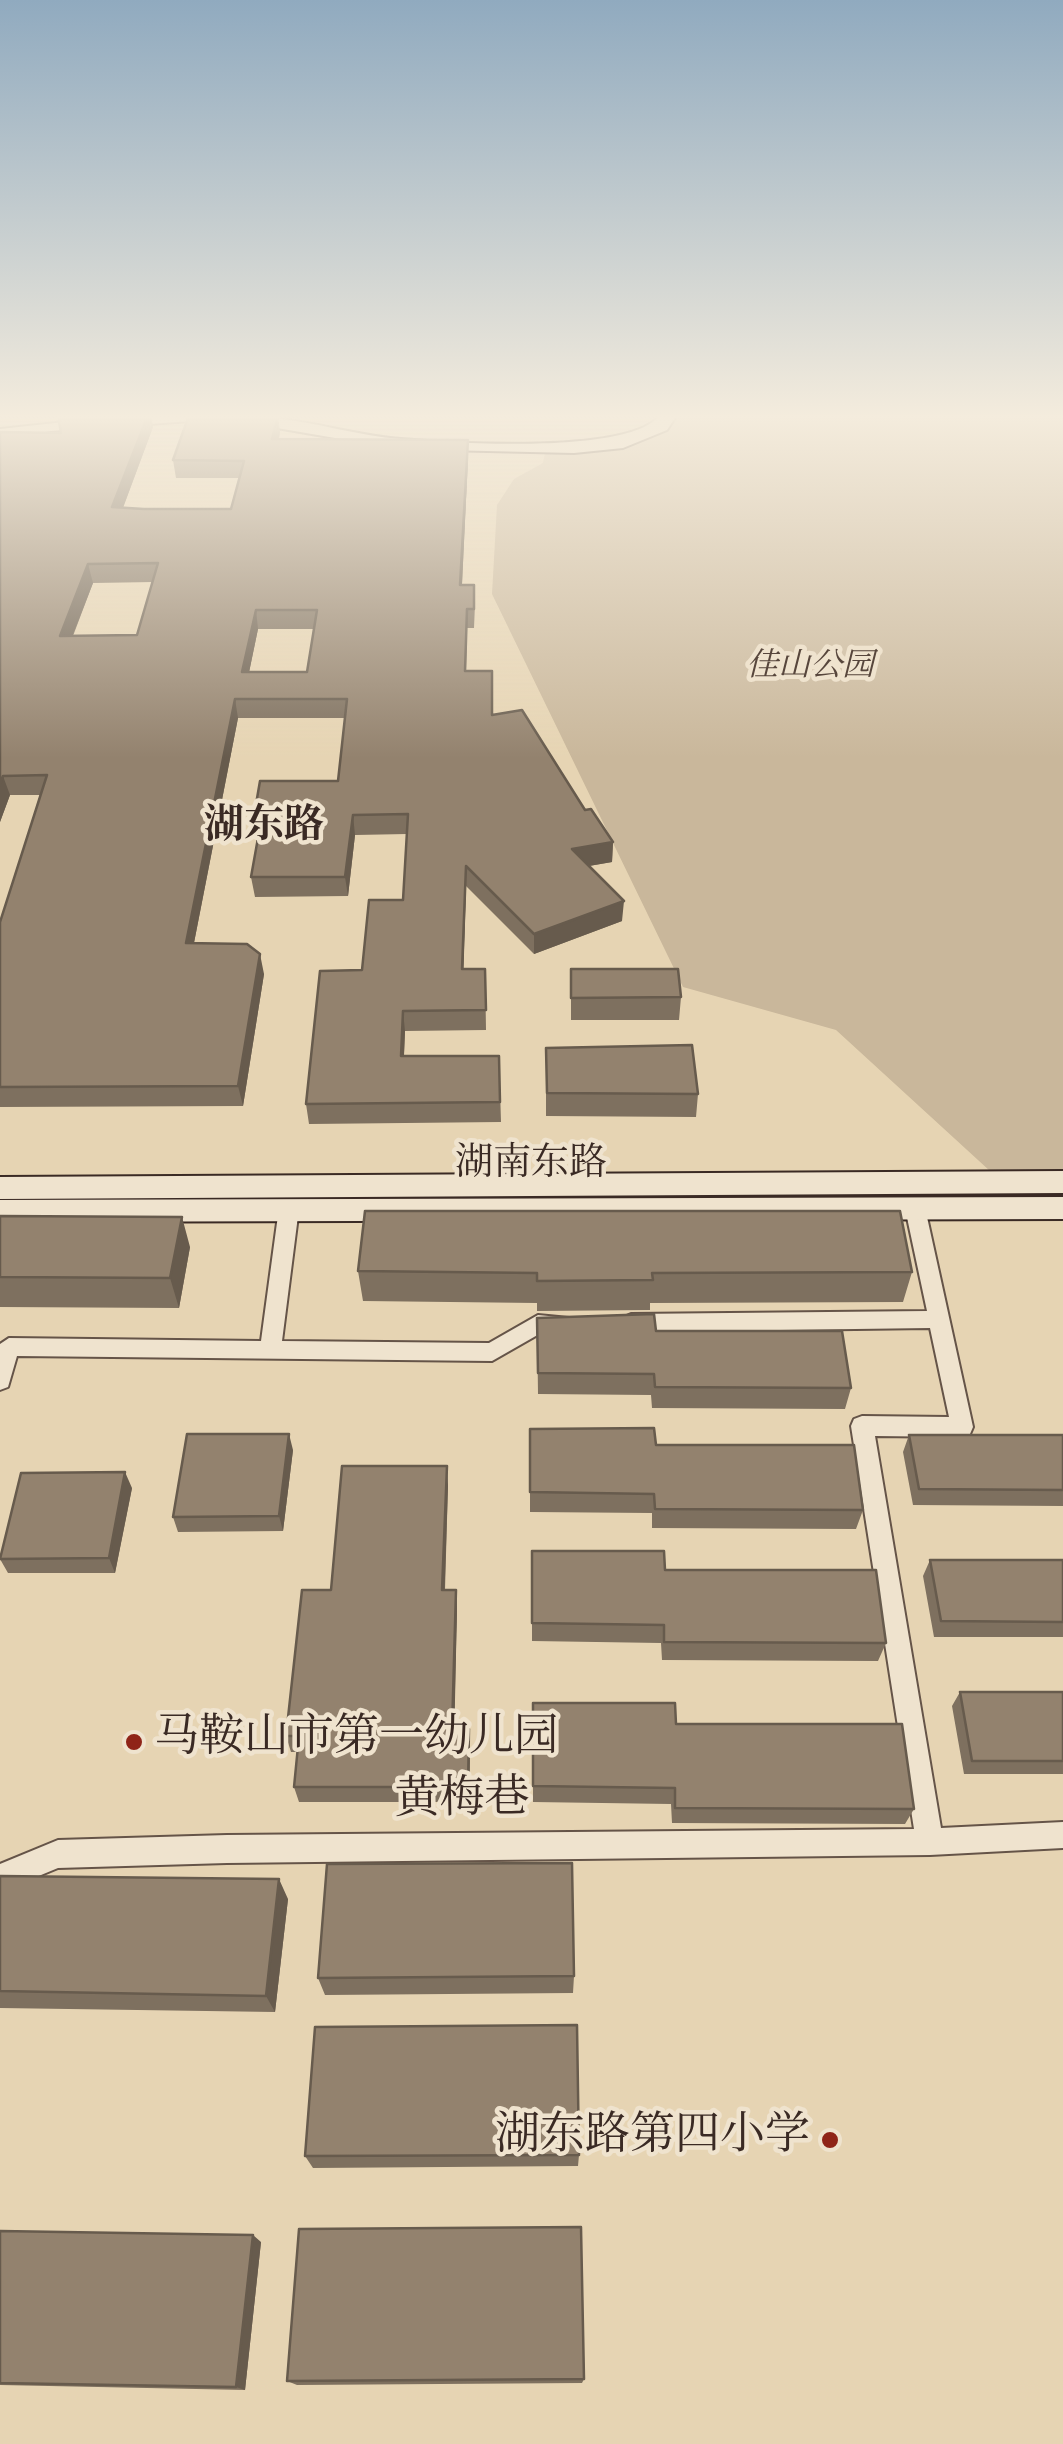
<!DOCTYPE html>
<meta charset="utf-8">
<style>
body{margin:0}
canvas{display:block;background:#e6d4b3}
</style>
<canvas width="1063" height="2444"></canvas>
<script>
const ctx = document.querySelector('canvas').getContext('2d');
ctx.lineJoin = 'round';
function fill(path, color) {
  ctx.fillStyle = color;
  ctx.fill(path, 'evenodd');
}
function trace(path, color, width, dash) {
  ctx.strokeStyle = color;
  ctx.lineWidth = width;
  ctx.lineCap = dash ? 'butt' : 'round';
  ctx.setLineDash(dash || []);
  ctx.stroke(path);
}
function drawText(font, color, halo, rows, align = 'center') {
  ctx.font = font + ' "Sorts Mill Goudy","Noto Serif SC",serif';
  ctx.lineWidth = 9;
  ctx.setLineDash([]);
  ctx.textBaseline = 'middle';
  ctx.strokeStyle = halo;
  ctx.fillStyle = color;
  for (const [text, x, y, turn = 0] of rows) {
    ctx.save();
    ctx.translate(x, y);
    ctx.rotate((+turn || 0) * Math.PI / 180);
    ctx.textAlign = isNaN(turn) ? turn : align;
    if (halo) ctx.strokeText(text, 0, 0);
    ctx.fillText(text, 0, 0);
    ctx.restore();
  }
}
fill(new Path2D(`
 M670,415H1063V1182H1002L836,1030L683,987L492,594L497,505L514,479L543,463L546,448L617,444Z`), '#c9b79b');
const street = new Path2D(`
 M289,1200L299,1208L282,1341L489,1343L538,1315L569,1318L573,1324L569,1330L541,1333L492,1361L17,1356L8,1387L0,1390V1344L9,1338L261,1341L279,1208Z
 M915,1200L925,1208L973,1427L970,1434L962,1437L875,1436L941,1828L1063,1822V1848L930,1855L227,1863L58,1868L0,1892V1864L58,1840L227,1835L914,1829L851,1426L854,1419L862,1416L949,1417L930,1328L631,1332L624,1329L620,1323L624,1317L631,1314L927,1311L905,1208Z`);
const secondary = new Path2D(`
 M129,415C177,415 226,413 273,418C316,422 358,436 401,439C451,443 631,455 660,415H677L667,430L623,448L574,453L399,449L277,428L191,421L51,431L0,439V429Z
 M1063,1171V1193L0,1199V1177Z
 M1063,1197V1219L0,1222V1200Z`);
trace(street, '#655448', 4);
trace(secondary, '#3a2a24', 4);
fill(street, '#efe3ce');
fill(secondary, '#efe3ce');
fill(new Path2D(`
 M71,415H151L153,427L123,508L231,509L239,478H176L173,460L280,432L279,439L468,458L462,585H474L475,604L474,628H467L466,671L492,715L585,810L613,842L612,862L589,866L622,921L534,954L466,886L463,969H485L486,1030L405,1031L404,1056H499L501,1122L309,1124L306,1104L362,970L403,900L407,834L355,835L348,896L255,897L251,877L259,830L255,810L338,781L345,718H238L194,943L264,974L243,1106L0,1107V922L40,795H10L0,822V432L61,433ZM153,582L137,635L73,636L93,583ZM258,629H314L307,672H249Z
 M571,969L681,997L679,1020H571Z
 M546,1048L698,1094L696,1117L546,1116Z
 M0,1216L190,1247L179,1308L0,1307Z
 M358,1271L912,1272L903,1302L650,1303V1310L537,1311V1303L363,1301Z
 M537,1318L656,1331L851,1388L845,1409L652,1408L651,1395L538,1394Z
 M530,1429L656,1445L863,1510L856,1529L652,1528V1513L530,1512Z
 M909,1435H1063V1506L913,1505L903,1452Z
 M293,1450L283,1531L178,1532L173,1517Z
 M448,1485L445,1590H456L457,1608L454,1730L470,1745L469,1802H299L294,1787L297,1752H291L286,1736L331,1590Z
 M132,1488L115,1573H8L0,1559Z
 M532,1551L665,1570L886,1643L878,1661L662,1660L661,1643L532,1641Z
 M930,1560H1063V1637H934L923,1576Z
 M960,1692H1063V1774H964L952,1706Z
 M533,1703L676,1724L914,1809L905,1824L672,1823L671,1804L533,1802Z
 M0,1876L288,1899L275,2012L0,2008Z
 M574,1976L573,1993L325,1995L318,1978Z
 M579,2155L578,2166L313,2168L305,2156Z
 M0,2231L261,2242L245,2390L0,2385Z
 M584,2379L582,2383L297,2385L287,2381Z`), '#7e705f');
fill(new Path2D(`
 M148,415H151L153,427L116,526L112,507Z
 M278,415L280,432L274,457L272,439Z
 M468,440V458L461,604L460,585Z
 M88,564L93,583L65,655L60,636Z
 M256,610L258,629L245,692L242,672Z
 M235,699L238,718L190,963L186,943Z
 M3,776L10,795L0,822V785Z
 M353,815L355,835L348,896L345,877Z
 M613,842L612,862L571,869L572,849Z
 M466,866V886L463,989L462,969Z
 M624,901L622,921L534,954V934Z
 M260,954L264,974L243,1106L238,1086Z
 M403,1011L405,1031L403,1075L401,1056Z
 M182,1217L190,1247L179,1308L170,1278Z
 M289,1434L293,1450L283,1531L279,1516Z
 M447,1466L448,1485L444,1608L442,1590Z
 M125,1472L132,1488L115,1573L109,1558Z
 M456,1590L457,1608L454,1746L452,1730Z
 M469,1729L470,1745L469,1802L468,1787Z
 M279,1879L288,1899L275,2012L266,1996Z
 M253,2235L261,2242L245,2390L236,2387Z`), '#675b4d');
const building = new Path2D(`
 M71,415H148L112,507L144,509H231L244,461L173,460L189,415H278L272,439L468,440L460,585H474V609H467L465,671H492V715L522,710L585,810L591,809L613,842L572,849L624,901L534,934L466,866L462,969H485L486,1010L403,1011L401,1056H499L500,1102L306,1104L320,971L362,970L369,900H403L408,814L353,815L345,877H251L263,810H255L260,781H338L347,699H235L186,943L247,944L260,954L238,1086L0,1087V922L47,775L3,776L0,785V432L61,433L58,416ZM158,563L137,635L60,636L88,564ZM256,610H317L307,672H242Z
 M571,969H678L681,997L571,998Z
 M692,1045L698,1094L547,1093L546,1048Z
 M365,1211H900L912,1272L652,1273L653,1280L537,1281V1273L358,1271Z
 M0,1216L182,1217L170,1278L0,1277Z
 M654,1314L656,1331H842L851,1388L655,1387L654,1374L538,1373L537,1318Z
 M654,1428L656,1445H854L863,1510L655,1509L654,1494L530,1492V1429Z
 M187,1434H289L279,1516L173,1517Z
 M909,1435H1063V1490L919,1489Z
 M342,1466H447L442,1590H456L452,1730L469,1729L468,1787H294L299,1736H286L302,1590H331Z
 M125,1472L109,1558L0,1559L21,1473Z
 M532,1551H664L665,1570H876L886,1643L664,1642V1625L532,1623Z
 M930,1560H1063V1622L941,1621Z
 M960,1692H1063V1761H972Z
 M533,1703H675L676,1724H902L914,1809L675,1808V1788L533,1786Z
 M572,1863L574,1976L318,1978L327,1864Z
 M0,1876L279,1879L266,1996L0,1991Z
 M577,2025L579,2155L305,2156L315,2027Z
 M581,2227L584,2379L287,2381L299,2229Z
 M0,2231L253,2235L236,2387L0,2383Z`);
fill(building, '#93826e');
trace(building, '#675b4d', 2.5);
const sky = ctx.createLinearGradient(0, 0, 0, 758);
sky.addColorStop(0, '#90aabf');
sky.addColorStop(0.55, '#f4ecdd');
sky.addColorStop(1, '#f4ecdd00');
ctx.fillStyle = sky;
ctx.fillRect(0, 0, 1063, 758);
for (const [x, y, r, color] of [
 [134,1742,10,"#8f2418"],
 [830,2140,10,"#8f2418"]
]) {
  const dot = new Path2D();
  dot.arc(x, y, r, 0, 2 * Math.PI);
  ctx.fillStyle = color;
  ctx.fill(dot);
  trace(dot, '#efe3ce', 4);
}
drawText('italic 32px', '#57463c', '#efe3ce', [
 ["佳山公园",810,670]
]);
drawText('38px', '#3a2a24', '#efe3ce', [
 ["湖南东路",531,1168]
]);
drawText('bold 40px', '#3a2a24', '#efe3ce', [
 ["湖东路",264,830]
]);
drawText('45px', '#3a2a24', '#efe3ce', [
 ["马鞍山市第一幼儿园",154,1742],
 ["湖东路第四小学",810,2140,"right"]
], 'left');
drawText('45px', '#3a2a24', '#efe3ce', [
 ["黄梅巷",462,1804,-1]
]);
</script>
